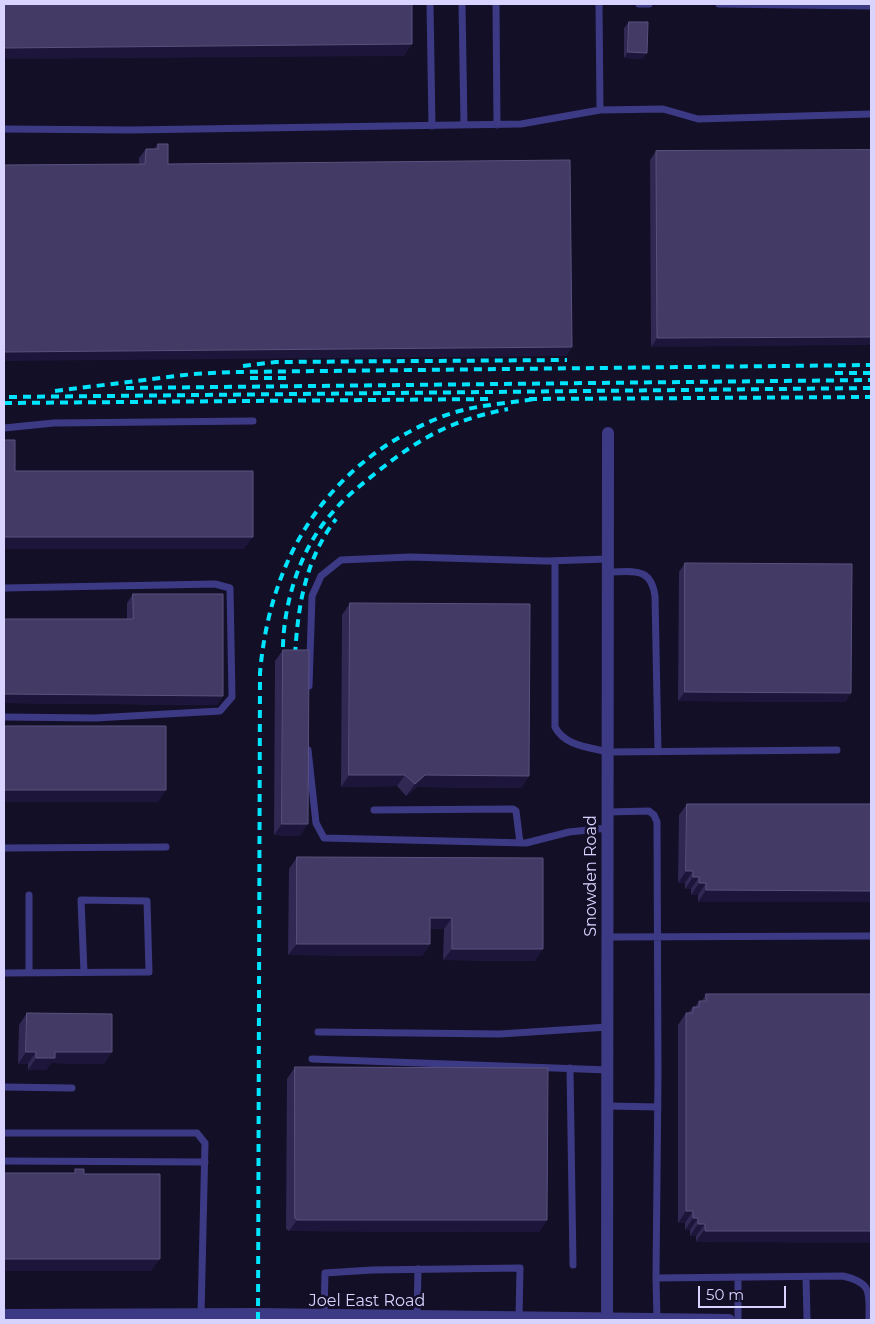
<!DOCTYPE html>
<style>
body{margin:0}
#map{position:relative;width:875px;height:1324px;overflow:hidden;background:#130f26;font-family:Montserrat,sans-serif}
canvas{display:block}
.frame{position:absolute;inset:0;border:5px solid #d9d4ff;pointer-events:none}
.scale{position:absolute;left:698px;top:1286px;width:88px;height:22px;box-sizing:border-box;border:2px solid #d9d4ff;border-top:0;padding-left:6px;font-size:15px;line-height:18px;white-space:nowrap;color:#d9d4ff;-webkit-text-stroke:4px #130f26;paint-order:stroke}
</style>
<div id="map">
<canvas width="875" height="1324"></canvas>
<div class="frame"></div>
<div class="scale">50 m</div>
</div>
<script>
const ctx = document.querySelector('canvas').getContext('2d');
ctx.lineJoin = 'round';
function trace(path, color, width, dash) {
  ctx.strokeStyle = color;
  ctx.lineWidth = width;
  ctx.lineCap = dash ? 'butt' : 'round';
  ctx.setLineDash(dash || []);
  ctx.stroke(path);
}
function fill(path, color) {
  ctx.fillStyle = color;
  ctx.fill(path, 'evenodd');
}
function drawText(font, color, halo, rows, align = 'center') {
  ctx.font = font + ' Montserrat,sans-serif';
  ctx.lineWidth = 5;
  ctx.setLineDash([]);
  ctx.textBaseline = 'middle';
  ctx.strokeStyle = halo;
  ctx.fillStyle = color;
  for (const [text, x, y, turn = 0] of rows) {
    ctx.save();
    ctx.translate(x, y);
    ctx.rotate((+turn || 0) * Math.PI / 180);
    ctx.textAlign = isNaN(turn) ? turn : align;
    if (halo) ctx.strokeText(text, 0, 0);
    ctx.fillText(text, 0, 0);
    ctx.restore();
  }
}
trace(new Path2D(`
 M430,4L432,126
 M462,4L464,125
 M496,4L497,125
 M639,4H649
 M719,4L871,6
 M600,110L663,109L698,119L871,114
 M4,129L131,130L521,124L600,110L599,4
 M4,428L54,423L253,421
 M555,561V727C565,746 588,747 608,752L837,750
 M608,572C633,572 651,566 655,596L658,752
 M4,588L215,584L230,588L232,697L220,711L95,718L4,717
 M309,686L312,596L321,576L341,560L410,557L546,561L608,559
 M308,750L316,823L324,838L526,843L569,832L608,828
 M374,810L513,809L516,811L520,843
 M608,812L649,811L654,815L657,822L658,1076L656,1278
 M4,848L166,847
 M29,895V973
 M608,937L871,936
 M4,973L149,972L147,901L81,900L84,972
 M318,1032L500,1034L608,1027
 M312,1059L608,1070
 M570,1068L573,1265
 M4,1087L72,1088
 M608,1106L658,1107
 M4,1133H197L205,1143L201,1315
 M4,1161L205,1162
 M738,1277V1320
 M806,1277L807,1320
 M324,1316L325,1273L372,1270L520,1268L519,1318
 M417,1317L418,1269
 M657,1320L656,1278L843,1276C873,1283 869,1293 869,1320`), '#3d3a85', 7);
trace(new Path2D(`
 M607,1319L608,433`), '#3d3a85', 12);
trace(new Path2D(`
 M4,1315L258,1314L729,1320`), '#3d3a85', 12);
trace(new Path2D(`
 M243,366L276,362L567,360
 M835,373H871
 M250,378H287
 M126,388L871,380
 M55,391L193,374L233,372L871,365
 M9,397L871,388
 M529,399L871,397
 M4,403L491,399
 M295,655C298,606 305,560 336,519
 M283,661C281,610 298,551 332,513C345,497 361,485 377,472C421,437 452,420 508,409
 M258,1320L260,673C270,555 329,462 441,417C471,405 504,404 535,399`), '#00e5ff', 4, [8, 6]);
fill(new Path2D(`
 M629,22L643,59L624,58V28Z
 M158,144L168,164L572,347L566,356L139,164V158L146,149H154Z
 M871,150L651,347L650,160L656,151Z
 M685,563L851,693L845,702L678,701L679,572Z
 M133,594L223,696L217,705L4,703V619H127V603Z
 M350,603L529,776L521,788L417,787L406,796L397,786L341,787L342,615Z
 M283,650L300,836L274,835L275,661Z
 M687,804H871V902H698V895H691V889H685V883H678L679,815Z
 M297,857L543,858L535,961L443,960L444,929H430V944L422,956L288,955L289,869Z
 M706,994H871L696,1242V1236H690V1230H685V1223H678V1025L686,1013H688L693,1007H695L699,1001H702Z
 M27,1013L104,1064L51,1063L46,1070H28V1064H18L19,1025Z
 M295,1067L547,1220L539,1232L289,1231L286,1229L287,1079Z`), '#312854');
fill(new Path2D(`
 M412,44L404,56L4,59V48Z
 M628,52L647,53L643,59L624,58Z
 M871,337V345L651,347L657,338Z
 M572,347L566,356L4,361V352Z
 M4,537H253L244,549H4Z
 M685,692L851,693L845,702L678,701Z
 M4,694L223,696L217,705L4,703Z
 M349,775H405L397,786L341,787Z
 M425,775L529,776L521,788L417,787L406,796L415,784Z
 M4,790H166L158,802H4Z
 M282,824H308L300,836L274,835Z
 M686,871H693L685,883H678Z
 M693,877H699L691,889H685Z
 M699,883H706L698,895H691Z
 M706,890L871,891V902H698Z
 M430,918H452L444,929H422Z
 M297,944H430L422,956L288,955Z
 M452,949H543L535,961L443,960Z
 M26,1052H36L28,1064H18Z
 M55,1052H112L104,1064L51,1063L46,1070H28L36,1058Z
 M686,1211H693L685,1223H678Z
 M693,1218H698L690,1230H685Z
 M297,1220H547L539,1232L289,1231Z
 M698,1224H705L696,1236H690Z
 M705,1231H871V1243L696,1242Z
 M4,1259H160L151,1271H4Z`), '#1d163a');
const building = new Path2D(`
 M4,4H412V44L4,48Z
 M629,22H648L647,53L628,52Z
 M158,144H168V164L570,160L572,347L4,352V165L145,164L146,149H158Z
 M871,150V337L657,338L656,151Z
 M4,440H15V471H253V537H4Z
 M685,563L852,564L851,693L685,692Z
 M133,594H223V696L4,694V619H133Z
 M350,603L530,604L529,776L425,775L415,784L405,775H349Z
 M283,650H309L308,824H282Z
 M4,726H166V790H4Z
 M687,804H871V891L706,890V883H699V877H693V871H686Z
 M297,857L543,858V949H452V918H430V944H297Z
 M706,994H871V1231H705V1224H698V1218H693V1211H686V1013H693V1007H699V1001H706Z
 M27,1013L112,1014V1052H55V1058H36V1052H26Z
 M295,1067L548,1068L547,1220H297L295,1218Z
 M75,1169H84V1174H160V1259H4V1173H75Z`);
fill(building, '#433a66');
trace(building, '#5a527e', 1);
drawText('16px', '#d9d4ff', '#130f26', [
 ["Snowden Road",591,876,-90],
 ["Joel East Road",367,1301]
]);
</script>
